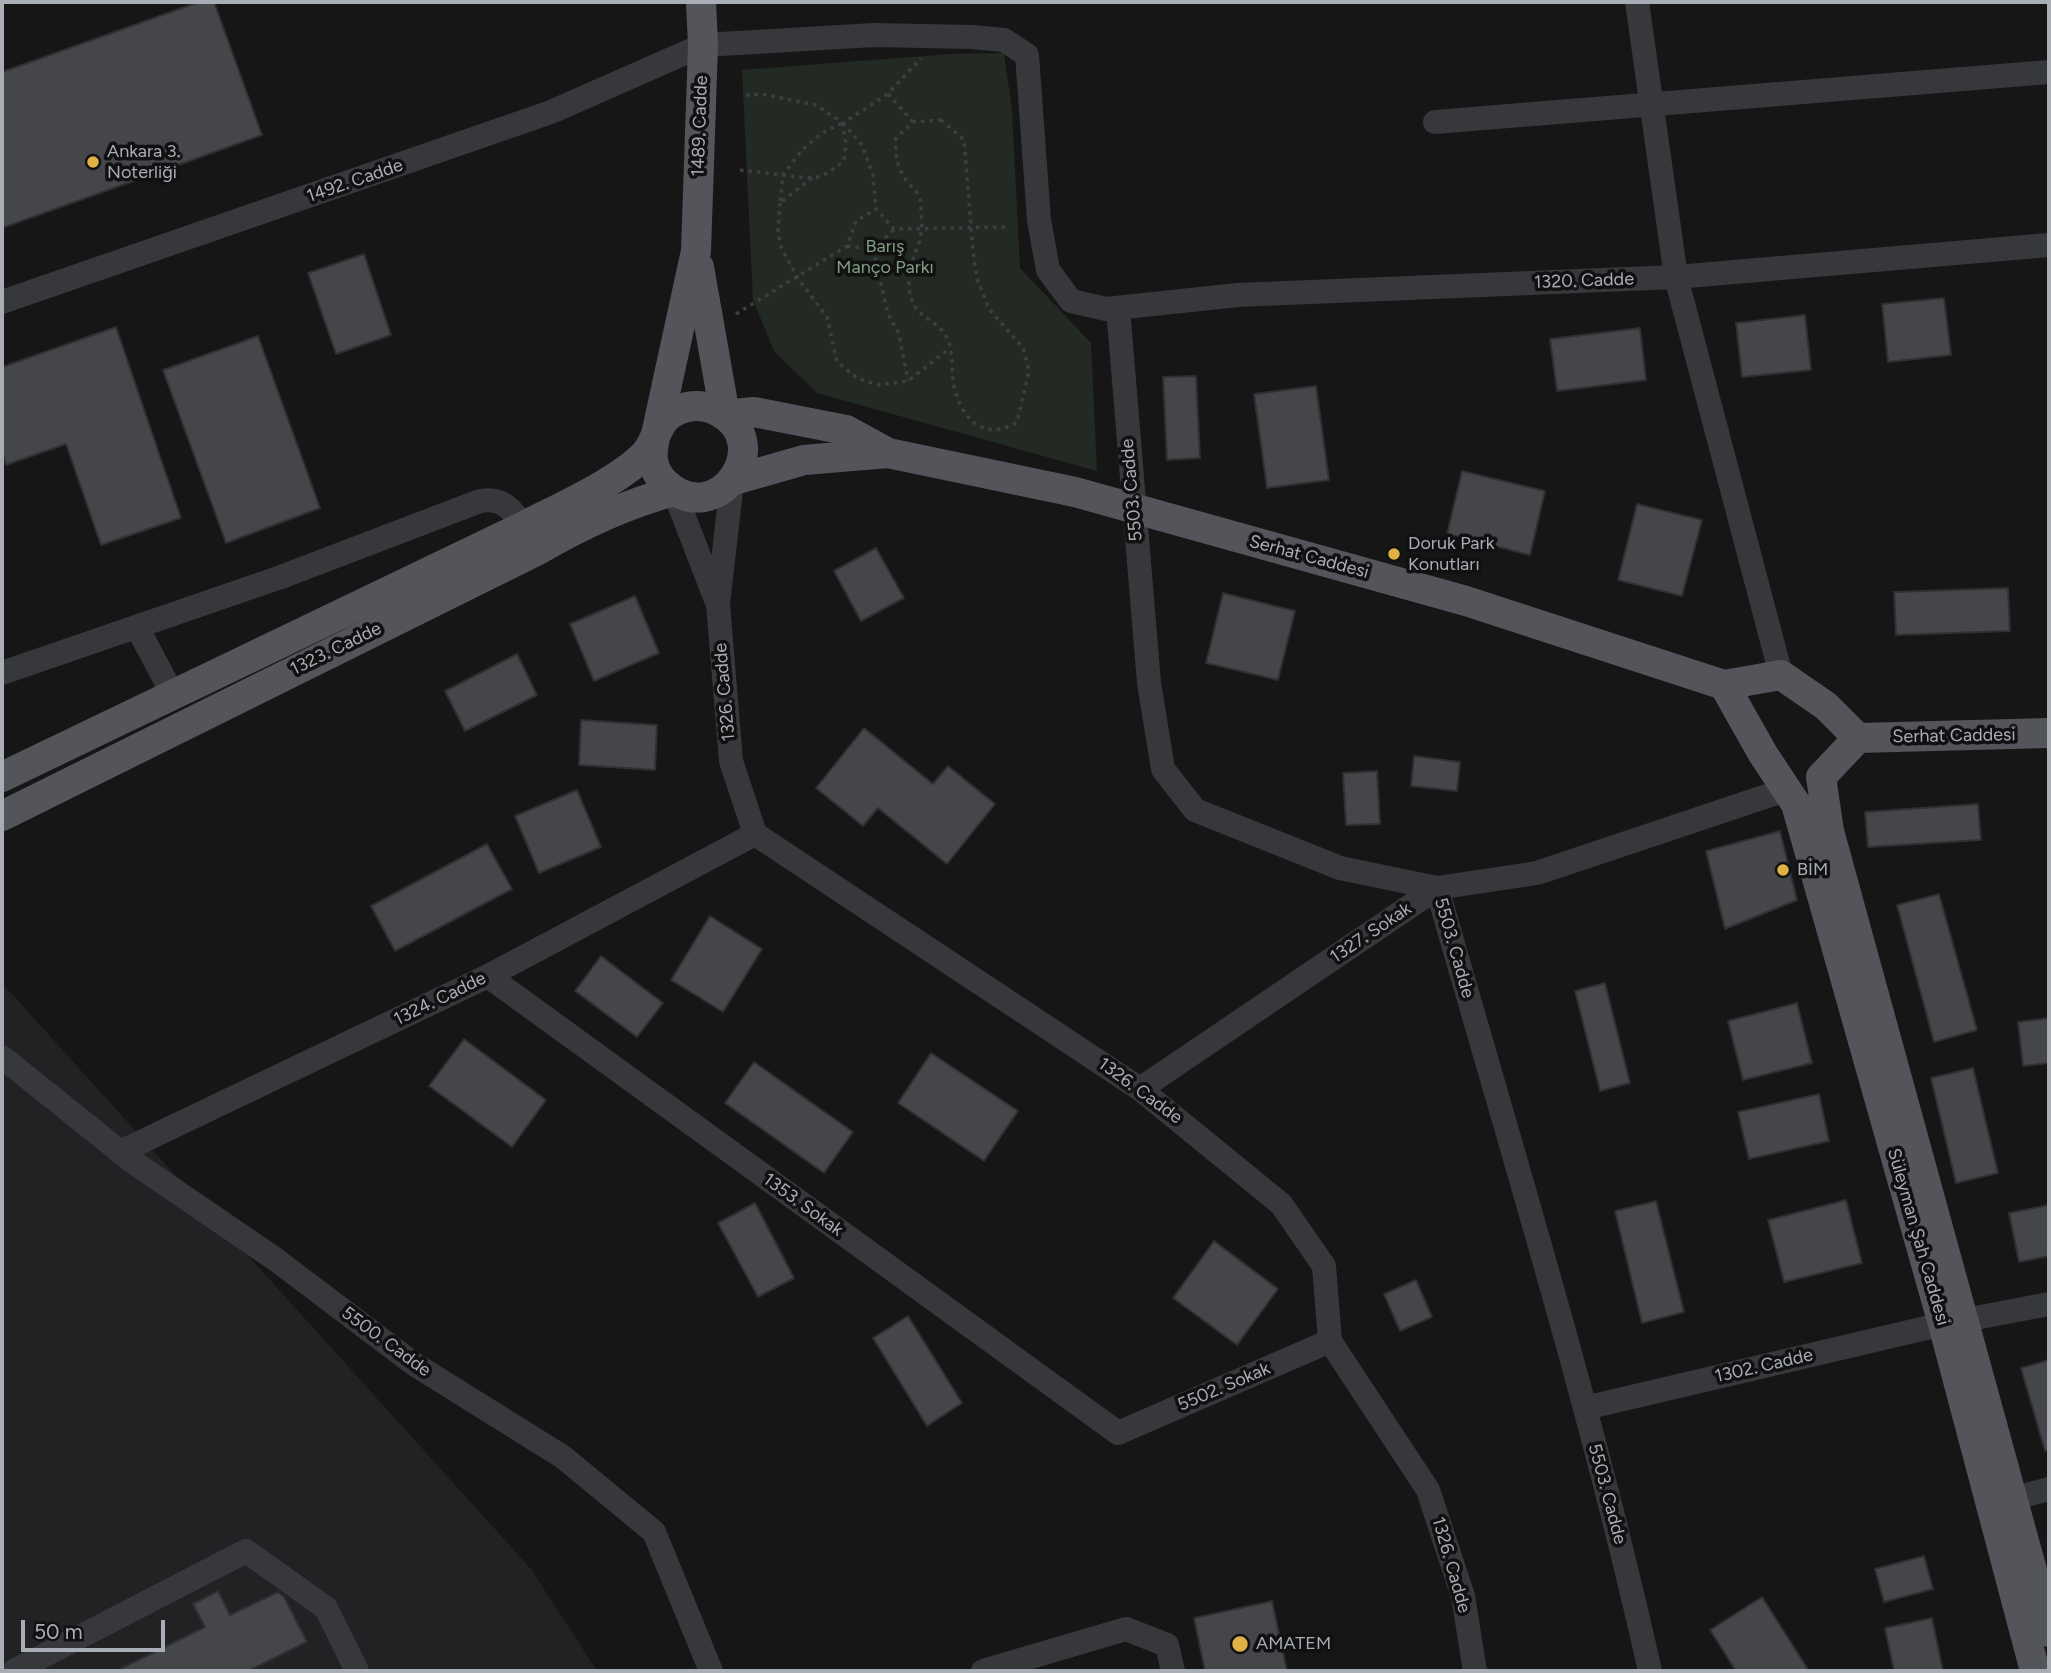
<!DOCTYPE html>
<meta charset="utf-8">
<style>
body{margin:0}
#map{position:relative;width:2051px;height:1673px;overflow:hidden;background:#161617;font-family:Figtree,sans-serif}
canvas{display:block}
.frame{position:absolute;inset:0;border:4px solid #a9adb6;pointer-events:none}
.scale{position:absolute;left:21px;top:1620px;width:144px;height:32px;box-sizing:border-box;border:4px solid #a9adb6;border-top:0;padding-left:9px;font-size:21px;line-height:24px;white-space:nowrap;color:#a9adb6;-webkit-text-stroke:5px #111112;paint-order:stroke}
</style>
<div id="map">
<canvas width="2051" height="1673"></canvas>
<div class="frame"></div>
<div class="scale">50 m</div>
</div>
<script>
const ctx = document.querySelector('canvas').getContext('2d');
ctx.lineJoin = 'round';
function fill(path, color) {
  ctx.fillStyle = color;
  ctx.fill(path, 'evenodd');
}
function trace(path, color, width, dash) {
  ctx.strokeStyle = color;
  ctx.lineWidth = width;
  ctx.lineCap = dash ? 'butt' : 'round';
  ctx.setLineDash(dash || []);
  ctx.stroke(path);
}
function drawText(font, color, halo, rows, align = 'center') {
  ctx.font = font + ' Figtree,sans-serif';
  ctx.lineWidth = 7;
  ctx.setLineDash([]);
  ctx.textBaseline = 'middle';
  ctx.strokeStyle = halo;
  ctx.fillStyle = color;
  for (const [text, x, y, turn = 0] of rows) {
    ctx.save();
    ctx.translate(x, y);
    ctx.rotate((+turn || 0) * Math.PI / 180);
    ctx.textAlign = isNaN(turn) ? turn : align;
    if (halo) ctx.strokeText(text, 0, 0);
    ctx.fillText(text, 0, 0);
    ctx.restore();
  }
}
fill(new Path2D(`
 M2,983L531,1569L597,1671H2Z`), '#222224');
fill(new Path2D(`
 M1004,53L1012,110L1020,268L1091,343L1097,471L817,393L774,351L753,300L742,70L950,54Z`), '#222a23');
const building = new Path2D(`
 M199,2H214L262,135L2,228V72Z
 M364,254L391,335L336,354L308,273Z
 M1944,298L1951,355L1888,362L1882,304Z
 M1805,315L1811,370L1742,377L1736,323Z
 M116,327L181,518L101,545L66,444L6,465L2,451V367Z
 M1640,328L1646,380L1557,391L1550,339Z
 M258,336L320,508L226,543L163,370Z
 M1196,376L1200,458L1167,460L1163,377Z
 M1316,386L1329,480L1267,488L1254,394Z
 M1462,471L1545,491L1530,555L1447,534Z
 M1637,504L1702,520L1682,596L1618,580Z
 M876,548L904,598L861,621L834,571Z
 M2008,588L2010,631L1896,635L1894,592Z
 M1223,593L1295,611L1278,680L1206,663Z
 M635,596L659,653L594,681L570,624Z
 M517,654L537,695L465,731L445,691Z
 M581,720L657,725L655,770L579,765Z
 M864,728L933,784L948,766L995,804L947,864L878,808L863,826L816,788Z
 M1414,756L1460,762L1457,791L1411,786Z
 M1377,771L1380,824L1346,825L1343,773Z
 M577,790L601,847L539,873L515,816Z
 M1978,804L1981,840L1868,847L1865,812Z
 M1780,831L1797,900L1725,929L1706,851Z
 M487,844L512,889L395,951L371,906Z
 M1939,894L1977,1030L1934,1042L1897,905Z
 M710,916L762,949L723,1012L671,980Z
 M601,956L663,1003L637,1037L575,991Z
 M1605,983L1630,1083L1600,1091L1575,991Z
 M1797,1003L1812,1063L1743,1080L1728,1021Z
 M2049,1018V1063L2023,1066L2018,1022Z
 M464,1039L546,1100L512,1147L429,1086Z
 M931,1053L1018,1111L984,1161L898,1103Z
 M754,1062L853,1132L824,1173L725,1103Z
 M1973,1068L1998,1173L1956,1183L1931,1078Z
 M1819,1094L1829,1141L1749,1159L1738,1112Z
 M1846,1200L1862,1263L1784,1282L1768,1220Z
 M1656,1201L1684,1312L1642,1323L1615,1211Z
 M755,1203L794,1278L758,1297L718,1223Z
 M2049,1205V1256L2019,1262L2009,1213Z
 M1214,1241L1278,1289L1237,1345L1173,1298Z
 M1416,1280L1432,1317L1400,1331L1384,1294Z
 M908,1316L962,1403L927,1426L873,1338Z
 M2049,1360V1450L2045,1451L2021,1368Z
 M1924,1556L1933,1589L1884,1602L1875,1569Z
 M218,1591L230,1615L278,1592L284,1597L307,1642L248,1671H116L205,1627L193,1604Z
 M1762,1597L1809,1671H1736L1710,1630Z
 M1272,1601L1287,1671H1205L1194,1618Z
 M1932,1618L1943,1671H1894L1885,1628Z`);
fill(building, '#45464a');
trace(building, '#303033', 2);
trace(new Path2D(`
 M746,95L761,94L816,105L843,123L888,94
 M941,120L964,140L973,251L977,279L989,309L1023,348L1029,371L1017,422C987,441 963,422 955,390C950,372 955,355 947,338C936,316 910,320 909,284C908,268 914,257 919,243C923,232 922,212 920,200C919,194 913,188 908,183C897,169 895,156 896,138L913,122Z
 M913,122L888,94L921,58
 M843,123L862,145L873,175L876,209L894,229L1006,227
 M740,170L783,175C801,150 813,135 843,123
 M812,178L780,203L783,175C816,179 817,182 844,161L846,144L843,125
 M780,203L778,230L781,247L797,277L827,317L837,362L857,378L878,385L908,381L950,348
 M847,246L873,249L896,228
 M873,249L888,314L899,334L908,381
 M736,314L847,246L856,221L876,209`), '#3d3f43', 3.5, [3.5, 5]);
trace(new Path2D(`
 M1637,2L1676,277L1781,675
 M1435,122L2049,72
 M2,302L551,112L703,45L874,35L972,37L1004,40L1027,55L1039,220L1048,270L1071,301L1106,309L1238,295L1676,277L2049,245
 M1118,308L1149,683L1163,769L1195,810L1340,868L1437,888
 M732,482L718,604L731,761L755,834L1140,1089L1281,1204L1324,1266L1330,1341L1428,1490L1463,1596L1475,1671
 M674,491L716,600
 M137,627L173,695
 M2,673L281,577L480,501C503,497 512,510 524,526
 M1437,888C1511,1148 1591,1407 1650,1671
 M488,976L1118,1433L1330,1341
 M2,1057L133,1162L275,1259L414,1364L563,1457L654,1532L711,1671
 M1140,1089L1437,888L1537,873L1788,789
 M120,1152L488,976L755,834
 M1965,1320L2049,1304
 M1585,1408L1943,1324
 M2014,1498L2049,1489
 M14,1671L246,1551L326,1608L357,1671
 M983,1671L1126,1629L1167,1645L1173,1671`), '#37383c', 24);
trace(new Path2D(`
 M699,267L725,415
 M725,415L754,412L846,430L888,453
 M734,480L804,460L888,453L1075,492L1466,601L1724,685L1781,675L1826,706L1858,738
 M1724,685L1763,754L1796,804L1943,1324L2035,1671
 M2,777L524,526C557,509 618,482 644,455C658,441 655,420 678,410C692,404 706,405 719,412C777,443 718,531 666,484C649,468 651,451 657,430L696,251L703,45L701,2
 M1821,777L1829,831L2049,1632
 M1821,777L1858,738L2049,733
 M2,816L538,550C581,525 626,504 674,491`), '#53555b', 30);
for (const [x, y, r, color] of [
 [93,162,7,"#e0b245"],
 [1394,554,7,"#e0b245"],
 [1783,870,7,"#e0b245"],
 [1240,1644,9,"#e0b245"]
]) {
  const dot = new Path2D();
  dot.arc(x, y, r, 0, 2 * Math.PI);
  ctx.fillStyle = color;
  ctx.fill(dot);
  trace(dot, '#111112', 2.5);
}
drawText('18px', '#a9adb6', '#111112', [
 ["1489. Cadde",700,126,-88],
 ["1492. Cadde",355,181,-19],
 ["1320. Cadde",1584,281,-2],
 ["5503. Cadde",1132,490,-95],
 ["Serhat Caddesi",1309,557,15],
 ["1323. Cadde",336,649,-26],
 ["1326. Cadde",725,692,-95],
 ["Serhat Caddesi",1954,736,-1],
 ["1327. Sokak",1371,933,-34],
 ["5503. Cadde",1454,948,74],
 ["1324. Cadde",440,999,-26],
 ["1326. Cadde",1140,1091,36],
 ["1353. Sokak",803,1205,36],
 ["Süleyman Şah Caddesi",1918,1237,74],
 ["5500. Cadde",386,1342,36],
 ["1302. Cadde",1764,1366,-13],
 ["5502. Sokak",1224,1387,-23],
 ["5503. Cadde",1607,1494,75],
 ["1326. Cadde",1451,1565,74]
]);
drawText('18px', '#a9adb6', '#111112', [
 ["Ankara 3.",107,152],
 ["Noterliği",107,173],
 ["Doruk Park",1408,544],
 ["Konutları",1408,565],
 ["BİM",1797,870],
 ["AMATEM",1256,1644]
], 'left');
drawText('18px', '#829f85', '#111112', [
 ["Barış",885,247],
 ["Manço Parkı",885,268]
]);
</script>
